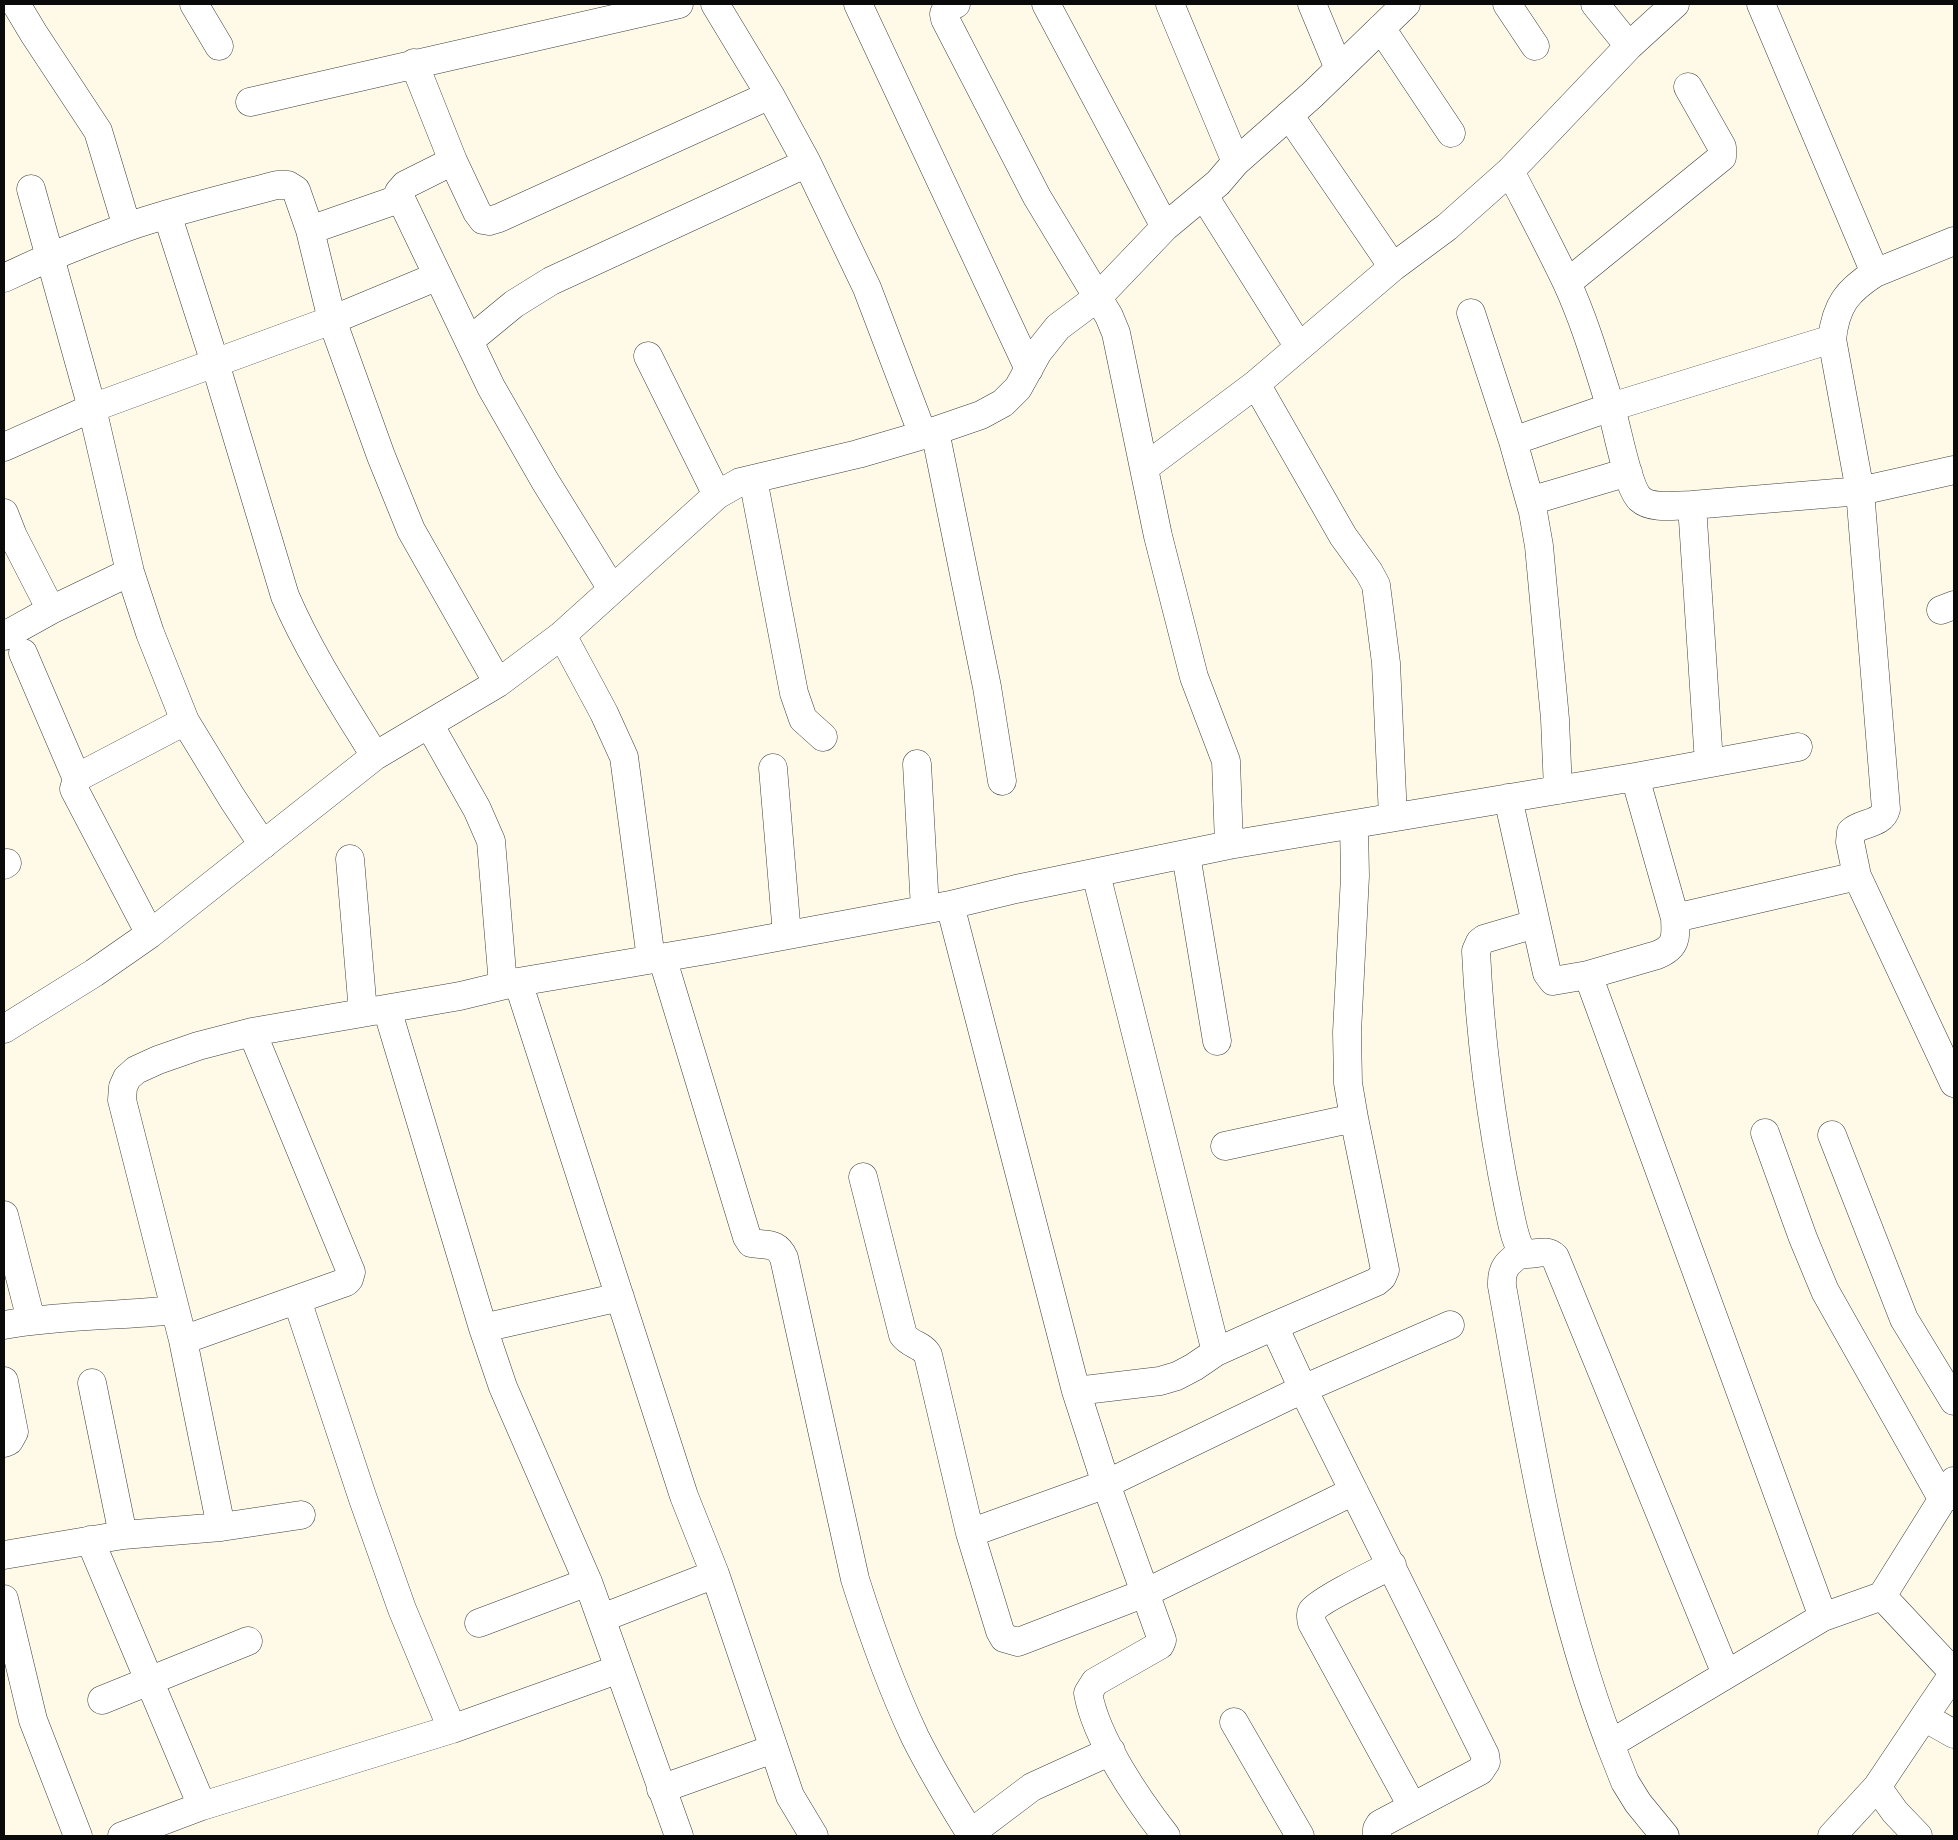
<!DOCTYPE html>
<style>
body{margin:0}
#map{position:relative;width:1958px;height:1840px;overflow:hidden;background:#fefae7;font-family:"Source Serif 4",serif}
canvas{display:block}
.frame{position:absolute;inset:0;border:5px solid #0a0a0a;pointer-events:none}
</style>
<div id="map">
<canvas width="1958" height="1840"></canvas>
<div class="frame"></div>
</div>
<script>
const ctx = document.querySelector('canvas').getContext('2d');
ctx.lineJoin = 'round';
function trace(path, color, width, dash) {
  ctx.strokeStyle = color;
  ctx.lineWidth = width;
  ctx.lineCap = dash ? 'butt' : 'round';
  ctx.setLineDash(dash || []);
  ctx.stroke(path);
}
const minor = new Path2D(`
 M16,4L34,34L98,131L127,227
 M194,4L219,46
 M715,4L770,95L807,163L867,288L923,435
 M858,4L1029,369
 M956,4L946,9L944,14L945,19L1037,197L1109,316L1116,333L1158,536L1194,677L1226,761L1229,845
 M1046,4L1165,227
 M1170,4L1236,162
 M1312,4L1339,69
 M1507,4L1535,46
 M1595,4L1629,46
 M1761,4L1875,273L1954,241
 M1381,28L1451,133
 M414,63L453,161L477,212L483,220L489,221L499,218L770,95
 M250,102L679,4
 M1289,115L1393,267
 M1510,171C1529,208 1549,245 1567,283C1585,322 1597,364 1610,405C1617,425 1627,487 1640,499C1652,510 1677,505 1692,505
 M31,189L92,408L130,572L150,633L185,721L232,798L263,845
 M1204,196L1299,347
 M396,200L399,192L405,185L453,161
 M167,214L215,363L285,596C309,652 343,704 375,756
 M310,230L396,200L402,201L491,387L545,481L612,589
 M1875,273C1847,291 1836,305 1832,339L1860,491L1886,809C1882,825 1861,822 1851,832L1850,842L1857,876L1954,1083
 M4,278C44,259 85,242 127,227C176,210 227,198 277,185H288L296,190L310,230L332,320L381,456L411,530L498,683
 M1567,283L1722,157V147L1688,87
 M1471,313L1513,441
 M469,341L514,304L551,281L807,163
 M648,356L717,495
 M1256,384L1343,536L1369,572L1376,585L1386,663L1393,817
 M935,431L987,687L1002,781
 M4,447L92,408L332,320L438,276
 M1144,468L1256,384L1393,267L1447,227L1510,171L1629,46L1675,4
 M753,479L794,693L803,719L823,737
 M1530,501L1628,472
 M4,513L13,536L51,610
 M1941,610L1954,605
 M562,635L604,713L624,757L651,959
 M4,636L51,610L130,572
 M23,653L77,779
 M429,724L477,809L491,841L503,985
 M1709,763L1692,505L1860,491L1954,470
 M917,764L925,909
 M773,768L787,935
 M1558,790L1555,719L1539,546L1533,512L1513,441L1611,407L1832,339
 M1508,798L1547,973L1553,981L1588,975L1823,1617
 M1186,855L1217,1041
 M350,859L363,1012
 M4,865L7,863
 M1096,874L1216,1352
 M950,905L1076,1391L1106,1484L970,1533
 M1675,918L1857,876
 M1535,924L1484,939L1480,942L1476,951C1480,1036 1491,1121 1508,1204C1511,1217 1515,1246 1525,1254C1536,1255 1546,1248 1555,1257L1726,1674
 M150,934L74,789L77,779L82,775L185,721
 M662,957L747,1237L751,1243C767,1246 776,1241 784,1258L855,1579C872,1633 891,1686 915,1737C932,1771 952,1804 972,1836
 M1588,975L1657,955C1677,947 1676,937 1675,918L1635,777
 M518,982L684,1496L715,1574L790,1796L814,1836
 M387,1009L483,1328L503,1387L588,1582L679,1836
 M4,1029L94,973L150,934L375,756L498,683L562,635L717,495L740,482L858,454L923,435L981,415L1003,403L1018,388L1038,352L1058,327L1098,297L1165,227L1218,183L1236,162L1312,95L1406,4
 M1765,1133L1803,1238L1825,1291L1943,1500
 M1832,1135L1904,1319L1954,1401
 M1225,1146L1354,1118
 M863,1177L903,1335C910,1345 923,1345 928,1355L970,1533L1000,1631L1004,1638L1018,1642L1026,1639L1145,1593L1354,1491
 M4,1215L31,1320
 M1522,1252C1508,1263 1501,1267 1502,1286C1530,1441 1554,1597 1610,1744
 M297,1300L363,1499L402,1609L452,1729
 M4,1325C60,1315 118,1316 175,1310
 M1274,1326L1376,1282L1382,1277L1385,1270L1354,1118L1348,1083L1347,1032L1355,876L1354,825
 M483,1328L620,1297
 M183,1340L346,1282L349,1279L351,1272L252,1032
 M4,1381L14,1432L9,1441L4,1443
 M92,1383L123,1535
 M1076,1391L1160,1381L1177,1376L1194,1367L1216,1352L1274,1326L1303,1389L1106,1484L1162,1640L1160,1645L1095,1682L1088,1693C1096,1739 1138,1800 1166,1836
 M221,1527L183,1340L122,1100L123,1087L127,1078L136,1070L158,1060L198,1046L252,1032L460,996L518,982L713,949L950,905L1016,889L1229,845L1635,777L1798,747
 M90,1540L202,1806L452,1729L619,1669
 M4,1555L123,1535L221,1527L301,1515
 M1392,1565C1378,1572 1318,1601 1312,1611C1310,1614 1311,1619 1312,1623L1412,1806
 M1882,1596L1954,1673L1924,1717
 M4,1599L33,1720L78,1836
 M602,1618L715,1574
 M479,1623L588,1582
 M102,1700L248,1641
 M1234,1722L1300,1836
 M1877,1787L1895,1812L1918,1836
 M661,1789L773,1749
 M971,1833L1032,1787L1111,1751
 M122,1836L202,1806
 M1377,1836V1829L1380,1824L1480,1771L1486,1762L1485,1755L1303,1389L1450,1325
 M1665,1836L1638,1803L1625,1782L1610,1744L1823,1617L1882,1596L1954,1481
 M1832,1836L1877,1787L1924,1717L1954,1734`);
trace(minor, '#3d3d3d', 29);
trace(minor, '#fff', 28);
</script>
